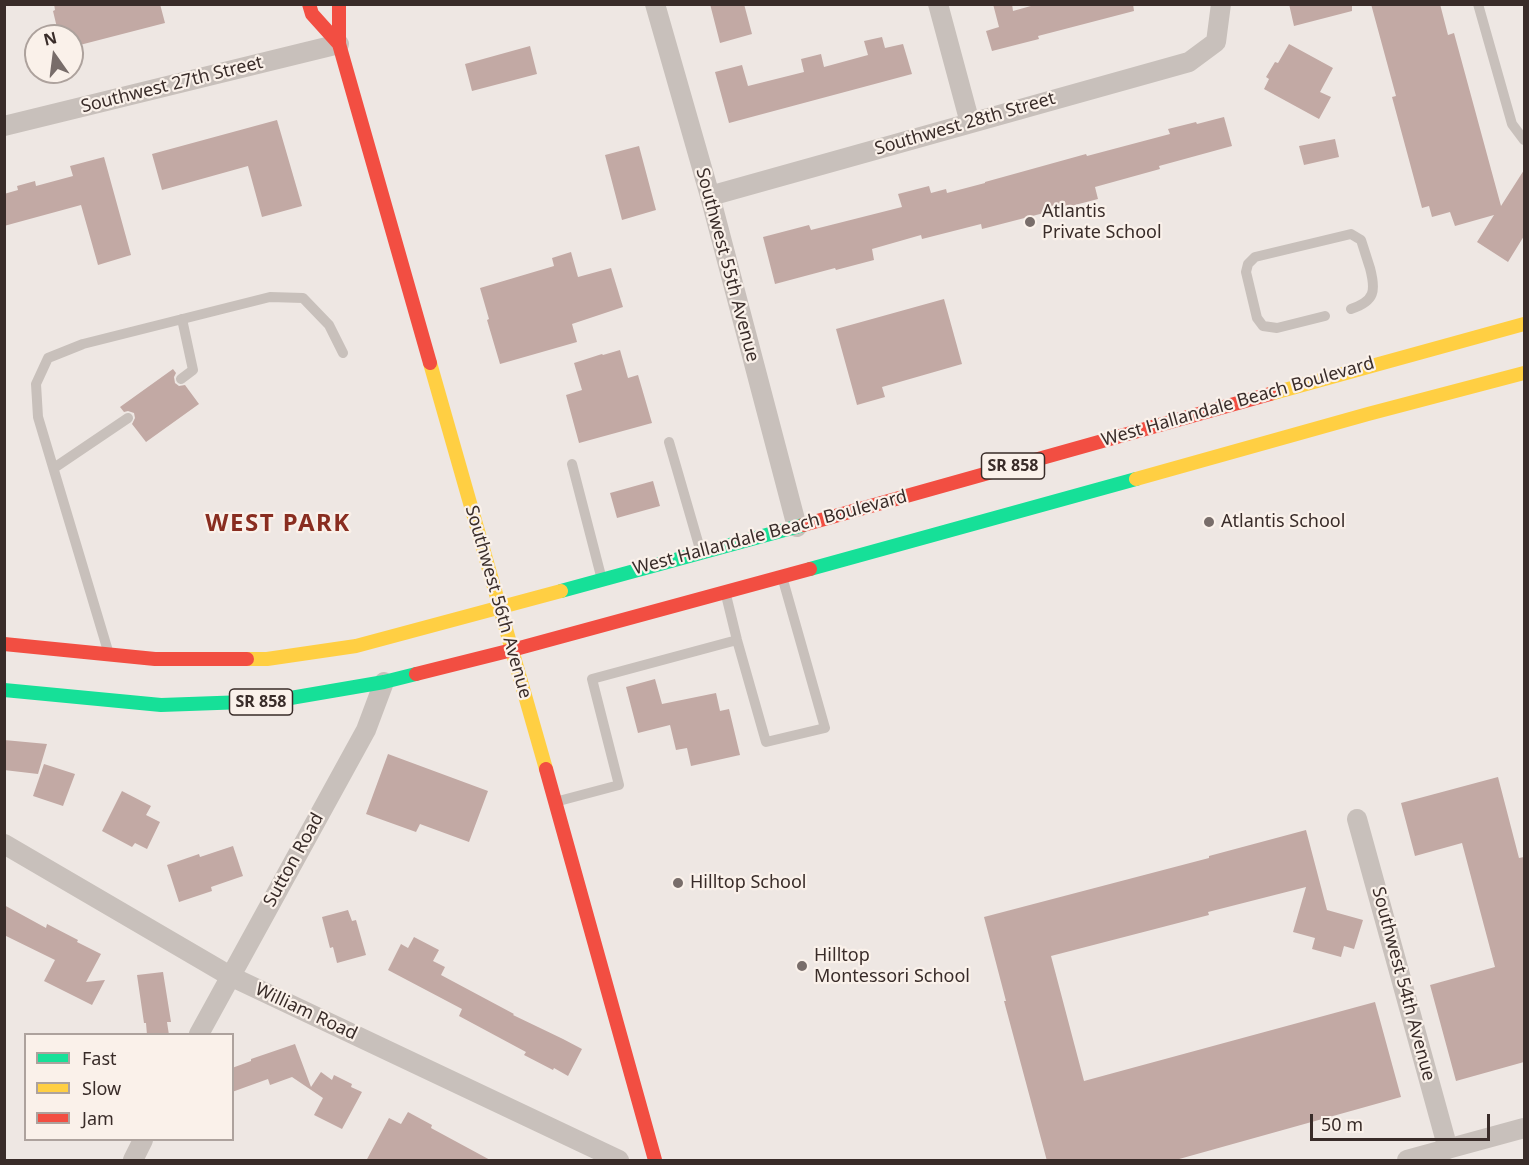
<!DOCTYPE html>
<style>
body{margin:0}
#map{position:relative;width:1529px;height:1165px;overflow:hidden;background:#eee7e3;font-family:"Noto Sans",sans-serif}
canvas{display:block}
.frame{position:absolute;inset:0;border:6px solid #392c29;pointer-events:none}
.legend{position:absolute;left:24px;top:1033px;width:210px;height:108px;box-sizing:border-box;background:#faf1ea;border:2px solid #ada29d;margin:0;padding:8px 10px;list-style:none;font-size:18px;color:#392c29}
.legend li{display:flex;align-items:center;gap:12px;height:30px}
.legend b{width:30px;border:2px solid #ada29d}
.north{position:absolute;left:24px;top:24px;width:60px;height:60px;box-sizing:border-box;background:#faf1ea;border:2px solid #ada29d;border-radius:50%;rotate:346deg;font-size:16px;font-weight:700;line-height:24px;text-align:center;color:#392c29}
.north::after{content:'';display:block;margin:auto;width:21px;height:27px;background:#786d6a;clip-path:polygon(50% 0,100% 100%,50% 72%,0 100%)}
.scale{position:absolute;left:1310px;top:1114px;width:180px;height:27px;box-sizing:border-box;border:3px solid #392c29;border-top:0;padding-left:8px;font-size:18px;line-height:21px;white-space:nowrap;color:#392c29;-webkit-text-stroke:4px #faf1ea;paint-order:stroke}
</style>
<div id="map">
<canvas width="1529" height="1165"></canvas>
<div class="frame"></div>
<ul class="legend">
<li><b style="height:8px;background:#16e098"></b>Fast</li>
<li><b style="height:8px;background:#ffcf43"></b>Slow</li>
<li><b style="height:8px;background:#f24e42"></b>Jam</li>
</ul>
<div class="north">N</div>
<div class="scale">50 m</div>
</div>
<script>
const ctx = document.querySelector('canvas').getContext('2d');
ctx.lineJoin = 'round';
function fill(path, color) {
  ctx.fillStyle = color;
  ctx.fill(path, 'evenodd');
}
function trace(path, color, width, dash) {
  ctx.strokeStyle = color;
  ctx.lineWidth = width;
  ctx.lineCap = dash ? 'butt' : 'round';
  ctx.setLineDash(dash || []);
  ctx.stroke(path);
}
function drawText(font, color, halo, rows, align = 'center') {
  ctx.font = font + ' "Noto Sans",sans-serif';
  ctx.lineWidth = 4.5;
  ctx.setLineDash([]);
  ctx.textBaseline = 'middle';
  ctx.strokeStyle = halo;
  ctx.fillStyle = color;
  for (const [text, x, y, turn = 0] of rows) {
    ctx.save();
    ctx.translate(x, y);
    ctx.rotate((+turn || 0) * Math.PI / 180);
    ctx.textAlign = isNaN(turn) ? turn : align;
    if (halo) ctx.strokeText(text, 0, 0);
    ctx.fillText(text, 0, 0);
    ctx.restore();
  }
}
fill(new Path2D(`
 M54,4H160L165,23L72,47V36H59L53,11L55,10Z
 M710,4H744L752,34L720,43Z
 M993,4H1012L1013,11L1038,4H1133L1134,11L1038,36L1039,39L992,51L986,31L999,27Z
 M1289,4H1352V11L1294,26Z
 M1371,4H1440L1448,35L1454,33L1501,206L1524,170V236L1508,262L1477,242L1494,215L1455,226L1450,212L1432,217L1429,206L1422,208L1392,97L1396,96Z
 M882,37L885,48L903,44L912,74L729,123L715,72L742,65L748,86L804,72L801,59L821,54L824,67L868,55L864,41Z
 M1289,44L1333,68L1320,92L1331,97L1319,119L1264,89L1269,79L1266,77L1275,62L1278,63Z
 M530,46L537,74L472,91L465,64Z
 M1224,117L1232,146L1159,166L1160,169L1095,187L1098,199L982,229L981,224L922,239L921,235L872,249L874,260L836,270L835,268L775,284L763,237L809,225L811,230L902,207L898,194L929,186L931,193L946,189L947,193L985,183V182L1086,154L1087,156L1170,134L1168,129L1196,122L1197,124Z
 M277,120L302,206L262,217L248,166L162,190L152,154Z
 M1335,139L1339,157L1304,165L1299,146Z
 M639,146L656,210L622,220L605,155Z
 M104,157L131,255L98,265L81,205L4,226V194L18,190L17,186L35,181L36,186L73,176L70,166Z
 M571,252L578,277L611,268L623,307L572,324L577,342L500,364L487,320L489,319L480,288L554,266L552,258Z
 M944,299L962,364L882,387L885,397L857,405L836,329Z
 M620,350L628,378L638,375L652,423L579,443L566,395L582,390L574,363L602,354L603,355Z
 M173,369L176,373L174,377L175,383L179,386L185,385L199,404L146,442L132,424L135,418L134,413L128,411L124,412L120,407Z
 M653,481L660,506L617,518L610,493Z
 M655,679L662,704L716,693L720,711L729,709L740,755L691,766L687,748L676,750L670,725L638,733L626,687Z
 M4,740L47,744L38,774L4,770Z
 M388,754L488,791L469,842L420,824L416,832L366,814Z
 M44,764L75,774L63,806L33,796Z
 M1498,777L1519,858L1524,857V1062L1456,1081L1430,985L1495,967L1462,843L1415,856L1401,803Z
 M122,791L151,806L146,815L160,822L147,849L135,843L132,847L102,831Z
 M1306,830L1327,910L1363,920L1354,949L1344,946L1341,957L1312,949L1315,938L1293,932L1306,887L1208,912L1209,915L1051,956L1084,1081L1375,1002L1401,1097L1172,1161H1047L1004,1001H1006L984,917L1209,858V856Z
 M233,846L243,876L211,887L212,891L179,902L167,865L199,854L200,857Z
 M4,905L46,928L47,924L78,940L77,942L101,954L86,982L105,980L92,1005L44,981L55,960L4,935Z
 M348,910L352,921L356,920L366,955L337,963L333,947L330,948L322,917Z
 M414,937L439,950L433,961L445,967L441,975L514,1014L513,1015L563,1039L582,1049L568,1076L554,1068L553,1070L524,1055L526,1052L459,1016L462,1009L388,970L401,944L408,948Z
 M163,972L171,1022H167L169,1035H147L146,1023H144L137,975Z
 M295,1044L311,1087L321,1072L332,1080L334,1075L352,1084L351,1087L362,1092L342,1129L314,1115L323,1098L292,1077L270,1085L268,1079L232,1092V1068L251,1061V1059Z
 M408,1112L432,1125L431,1128L492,1161H366L389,1118L401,1124Z`), '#c2a9a4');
trace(new Path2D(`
 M1478,4L1512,124L1524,140
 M1325,316L1277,328L1263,326L1257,318L1246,272L1248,264L1255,257L1351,234L1361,240C1364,249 1367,259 1370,268C1376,291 1375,301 1351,309
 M181,379L193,370L182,319
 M669,442L700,549
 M572,464L601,576
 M54,468L128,418
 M726,595L737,640L766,742L825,728L783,580
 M108,651L38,417L36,384L48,358L83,344L270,297L303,298L329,325L343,353
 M555,802L619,785L592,679L737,640`), '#c8c0bb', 10);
trace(new Path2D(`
 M655,4L710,196L797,527
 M938,4L970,123
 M4,126L339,44
 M710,196L1189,62L1216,42L1221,4
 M1357,819L1448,1149
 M4,844L230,976L619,1160
 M199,1034L366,730L384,682
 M133,1160L143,1140
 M1407,1160L1524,1128`), '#c8c0bb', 20);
trace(new Path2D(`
 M810,569L1136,479
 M561,591L803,525
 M4,690L161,705L273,701L384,682L416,674`), '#16e098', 14);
trace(new Path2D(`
 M430,363L546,769
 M1270,394L1524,324
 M1136,479L1368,414L1524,373
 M247,659H267L356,646L561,591`), '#ffcf43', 14);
trace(new Path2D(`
 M309,4L312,14L339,44
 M339,4V44L430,363
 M803,525L1270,394
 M4,644L155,659H247
 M416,674L512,650L810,569
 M546,769L655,1160`), '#f24e42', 14);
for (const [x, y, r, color] of [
 [1030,222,6,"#786d6a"],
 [1209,522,6,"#786d6a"],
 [678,883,6,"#786d6a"],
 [802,966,6,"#786d6a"]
]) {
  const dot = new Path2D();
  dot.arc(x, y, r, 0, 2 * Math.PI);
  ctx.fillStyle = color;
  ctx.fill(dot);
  trace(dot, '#faf1ea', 2);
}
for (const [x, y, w] of [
 [1013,466,63],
 [261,702,63]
]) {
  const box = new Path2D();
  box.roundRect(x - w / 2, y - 13, w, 26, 4.5);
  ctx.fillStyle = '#faf1ea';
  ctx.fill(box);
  trace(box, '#392c29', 1.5);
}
drawText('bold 16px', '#392c29', null, [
 ["SR 858",1013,466],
 ["SR 858",261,702]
]);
drawText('18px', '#392c29', '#faf1ea', [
 ["Southwest 27th Street",172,85,-14],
 ["Southwest 28th Street",965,124,-16],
 ["Southwest 55th Avenue",727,265,75],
 ["West Hallandale Beach Boulevard",1238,402,-16],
 ["West Hallandale Beach Boulevard",770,533,-15],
 ["Southwest 56th Avenue",498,602,74],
 ["Sutton Road",294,860,-61],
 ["Southwest 54th Avenue",1403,984,75],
 ["William Road",306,1012,25]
]);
drawText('18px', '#392c29', '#faf1ea', [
 ["Atlantis",1042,212],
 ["Private School",1042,233],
 ["Atlantis School",1221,522],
 ["Hilltop School",690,883],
 ["Hilltop",814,956],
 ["Montessori School",814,977]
], 'left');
ctx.letterSpacing = '1.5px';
drawText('bold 24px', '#892d20', '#faf1ea', [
 ["WEST PARK",278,524]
]);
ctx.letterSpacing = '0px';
</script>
